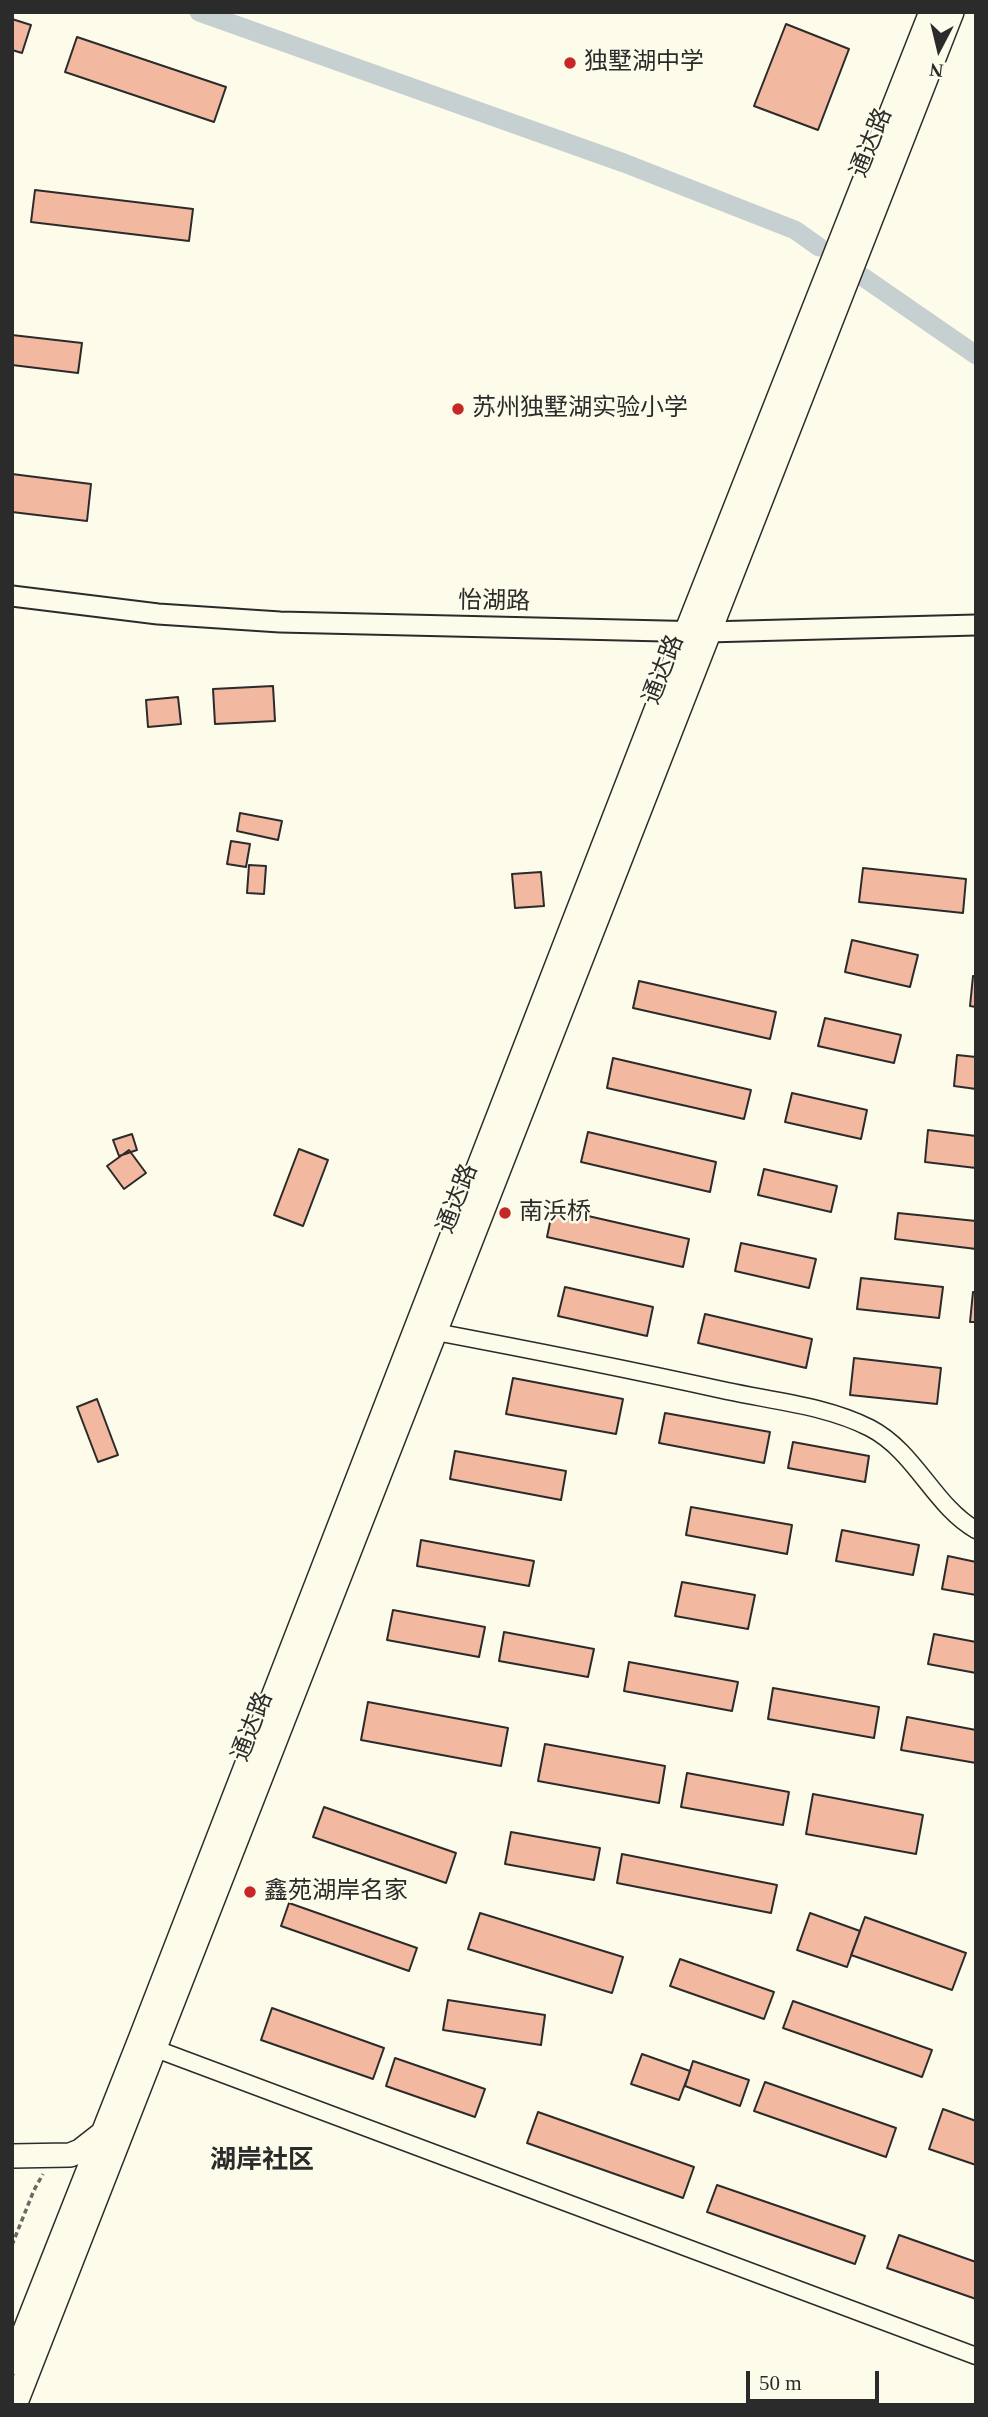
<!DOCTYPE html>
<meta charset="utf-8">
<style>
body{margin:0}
#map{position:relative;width:988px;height:2417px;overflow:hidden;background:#fdfbea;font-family:"Times New Roman",serif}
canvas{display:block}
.frame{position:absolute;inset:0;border:14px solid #2b2b2b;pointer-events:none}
.north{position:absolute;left:904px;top:14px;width:70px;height:70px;-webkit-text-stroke:5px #fdfbea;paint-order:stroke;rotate:187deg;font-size:19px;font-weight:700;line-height:28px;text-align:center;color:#2b2b2b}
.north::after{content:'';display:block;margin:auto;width:24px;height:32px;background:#2b2b2b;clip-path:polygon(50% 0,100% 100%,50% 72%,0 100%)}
.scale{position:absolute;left:746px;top:2371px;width:133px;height:32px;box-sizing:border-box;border:4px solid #2b2b2b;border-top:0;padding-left:9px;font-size:21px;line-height:24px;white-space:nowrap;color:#2b2b2b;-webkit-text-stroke:5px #fdfbea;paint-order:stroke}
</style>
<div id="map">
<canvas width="988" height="2417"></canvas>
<div class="frame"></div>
<div class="north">N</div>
<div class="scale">50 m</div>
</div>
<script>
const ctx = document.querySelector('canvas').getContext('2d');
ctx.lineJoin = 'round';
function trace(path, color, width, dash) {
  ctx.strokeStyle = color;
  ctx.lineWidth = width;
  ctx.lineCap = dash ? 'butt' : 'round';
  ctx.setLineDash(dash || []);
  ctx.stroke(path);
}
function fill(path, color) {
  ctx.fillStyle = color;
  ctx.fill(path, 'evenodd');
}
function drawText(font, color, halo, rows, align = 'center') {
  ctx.font = font + ' "Times New Roman","Noto Sans SC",serif';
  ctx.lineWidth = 5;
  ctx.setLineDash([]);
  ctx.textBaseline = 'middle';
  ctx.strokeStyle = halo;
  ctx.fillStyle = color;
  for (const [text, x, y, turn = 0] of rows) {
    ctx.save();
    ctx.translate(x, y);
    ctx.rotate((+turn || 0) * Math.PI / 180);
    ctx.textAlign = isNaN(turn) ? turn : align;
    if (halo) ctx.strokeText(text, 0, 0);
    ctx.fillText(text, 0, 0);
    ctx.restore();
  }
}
trace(new Path2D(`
 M199,12L624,163L795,230L819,247
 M863,277L976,355`), '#c7d0d0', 19);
const building = new Path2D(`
 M12,19L31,25L22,53L12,50Z
 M786,24L849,49L818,130L754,106Z
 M77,37L226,87L214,122L65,72Z
 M35,190L193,209L189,241L31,222Z
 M12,335L82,343L78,373L12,365Z
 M12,474L91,484L87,521L12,512Z
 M273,686L275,721L215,724L213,689Z
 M178,697L181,724L148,727L146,700Z
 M240,813L282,821L278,840L237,831Z
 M231,841L250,844L246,867L227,864Z
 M249,865L266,866L264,894L247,893Z
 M863,868L966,879L963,913L859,902Z
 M541,872L544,906L515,908L512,874Z
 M852,940L918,955L910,987L845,972Z
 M973,976H976V1007L970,1006Z
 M639,981L776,1012L770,1039L633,1008Z
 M825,1018L901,1035L894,1063L818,1046Z
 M957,1055L976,1057V1089L954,1086Z
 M613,1058L751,1090L744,1119L607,1088Z
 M792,1093L867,1110L861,1139L785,1122Z
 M928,1130L976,1136V1168L925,1162Z
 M588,1132L716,1162L710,1192L581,1162Z
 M132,1134L137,1150L119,1156L113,1140Z
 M299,1149L328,1160L303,1226L274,1215Z
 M129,1150L146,1173L124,1189L107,1166Z
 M764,1169L837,1186L831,1212L758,1195Z
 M553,1208L689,1239L683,1267L547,1237Z
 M898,1213L976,1221V1249L895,1239Z
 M741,1243L816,1259L809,1288L735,1271Z
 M861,1278L943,1287L939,1318L857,1309Z
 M565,1287L653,1307L647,1336L558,1316Z
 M973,1292H976V1322H970Z
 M705,1314L812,1339L806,1368L698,1343Z
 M854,1358L941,1368L937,1404L850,1395Z
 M513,1378L623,1399L616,1434L506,1414Z
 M97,1399L118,1455L98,1462L77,1407Z
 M665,1413L770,1432L764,1463L659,1443Z
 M793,1442L869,1456L865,1482L788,1468Z
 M455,1451L566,1471L561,1500L450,1479Z
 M691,1507L792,1525L787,1554L686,1535Z
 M842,1530L919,1545L913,1575L836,1561Z
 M421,1540L534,1561L529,1586L417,1566Z
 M948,1556L976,1562V1595L942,1589Z
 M682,1582L755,1595L748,1629L675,1616Z
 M393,1610L485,1627L479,1657L387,1640Z
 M504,1632L594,1649L588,1677L499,1661Z
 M934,1634L976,1642V1673L928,1664Z
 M629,1662L738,1682L732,1711L624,1691Z
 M773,1688L879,1707L874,1738L768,1719Z
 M368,1702L508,1728L501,1766L361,1740Z
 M907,1717L976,1730V1763L901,1750Z
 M545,1744L665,1766L659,1803L538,1781Z
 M687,1773L789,1792L783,1825L681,1807Z
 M813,1794L923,1815L916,1854L806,1834Z
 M324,1807L456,1853L446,1883L313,1837Z
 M511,1832L600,1848L594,1880L505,1864Z
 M622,1854L777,1885L771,1913L617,1883Z
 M289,1903L417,1948L409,1971L281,1926Z
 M480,1913L623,1957L612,1993L468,1949Z
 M810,1913L860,1931L847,1967L797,1950Z
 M865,1917L966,1953L952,1990L851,1955Z
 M680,1959L774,1992L764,2019L670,1986Z
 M448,2000L545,2015L541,2045L443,2030Z
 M793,2001L932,2050L922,2077L783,2028Z
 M272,2008L384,2048L373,2079L261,2040Z
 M642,2054L690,2071L679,2100L631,2084Z
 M395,2058L485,2089L475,2117L386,2086Z
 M693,2061L749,2080L740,2106L685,2086Z
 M765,2082L896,2128L886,2157L754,2111Z
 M943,2109L976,2121V2165L929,2149Z
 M538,2112L694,2167L683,2198L527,2143Z
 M717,2185L865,2236L855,2264L707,2212Z
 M899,2235L976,2262V2299L887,2268Z`);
fill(building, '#f2b8a0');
trace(building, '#2b2b2b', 2);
const minor = new Path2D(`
 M425,1330C526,1349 627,1369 727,1391C774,1401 827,1406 870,1428C916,1452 933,1505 976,1530
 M148,2046L976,2356`);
const tertiary = new Path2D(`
 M12,596L158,614L280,622L707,632L976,625`);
const secondary = new Path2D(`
 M12,2156L70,2155L80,2151L103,2133
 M12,2363L139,2042L689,625L931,12
 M15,2405C331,1608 637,809 952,12`);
trace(minor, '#2b2b2b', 19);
trace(tertiary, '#2b2b2b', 23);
trace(secondary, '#2b2b2b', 26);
trace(new Path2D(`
 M12,2245L34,2190L43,2174`), '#6a6964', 3.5, [5, 3.5]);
trace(minor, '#fdfbea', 16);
trace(tertiary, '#fdfbea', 19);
trace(secondary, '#fdfbea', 23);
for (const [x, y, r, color] of [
 [570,63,7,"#c62828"],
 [458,409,7,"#c62828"],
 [505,1213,7,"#c62828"],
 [250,1892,7,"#c62828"]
]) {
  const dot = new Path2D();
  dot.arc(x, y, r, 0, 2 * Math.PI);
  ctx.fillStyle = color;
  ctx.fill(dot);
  trace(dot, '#fdfbea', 2.5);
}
drawText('24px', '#2b2b2b', '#fdfbea', [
 ["独墅湖中学",584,63],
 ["苏州独墅湖实验小学",472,409],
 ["南浜桥",519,1213],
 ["鑫苑湖岸名家",264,1892]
], 'left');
drawText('24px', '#2b2b2b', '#fdfbea', [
 ["通达路",872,143,-68],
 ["怡湖路",494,602,1],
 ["通达路",664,670,-69],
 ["通达路",458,1199,-69],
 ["通达路",253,1727,-69]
]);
drawText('bold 26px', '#2b2b2b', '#fdfbea', [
 ["湖岸社区",262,2161]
]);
</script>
